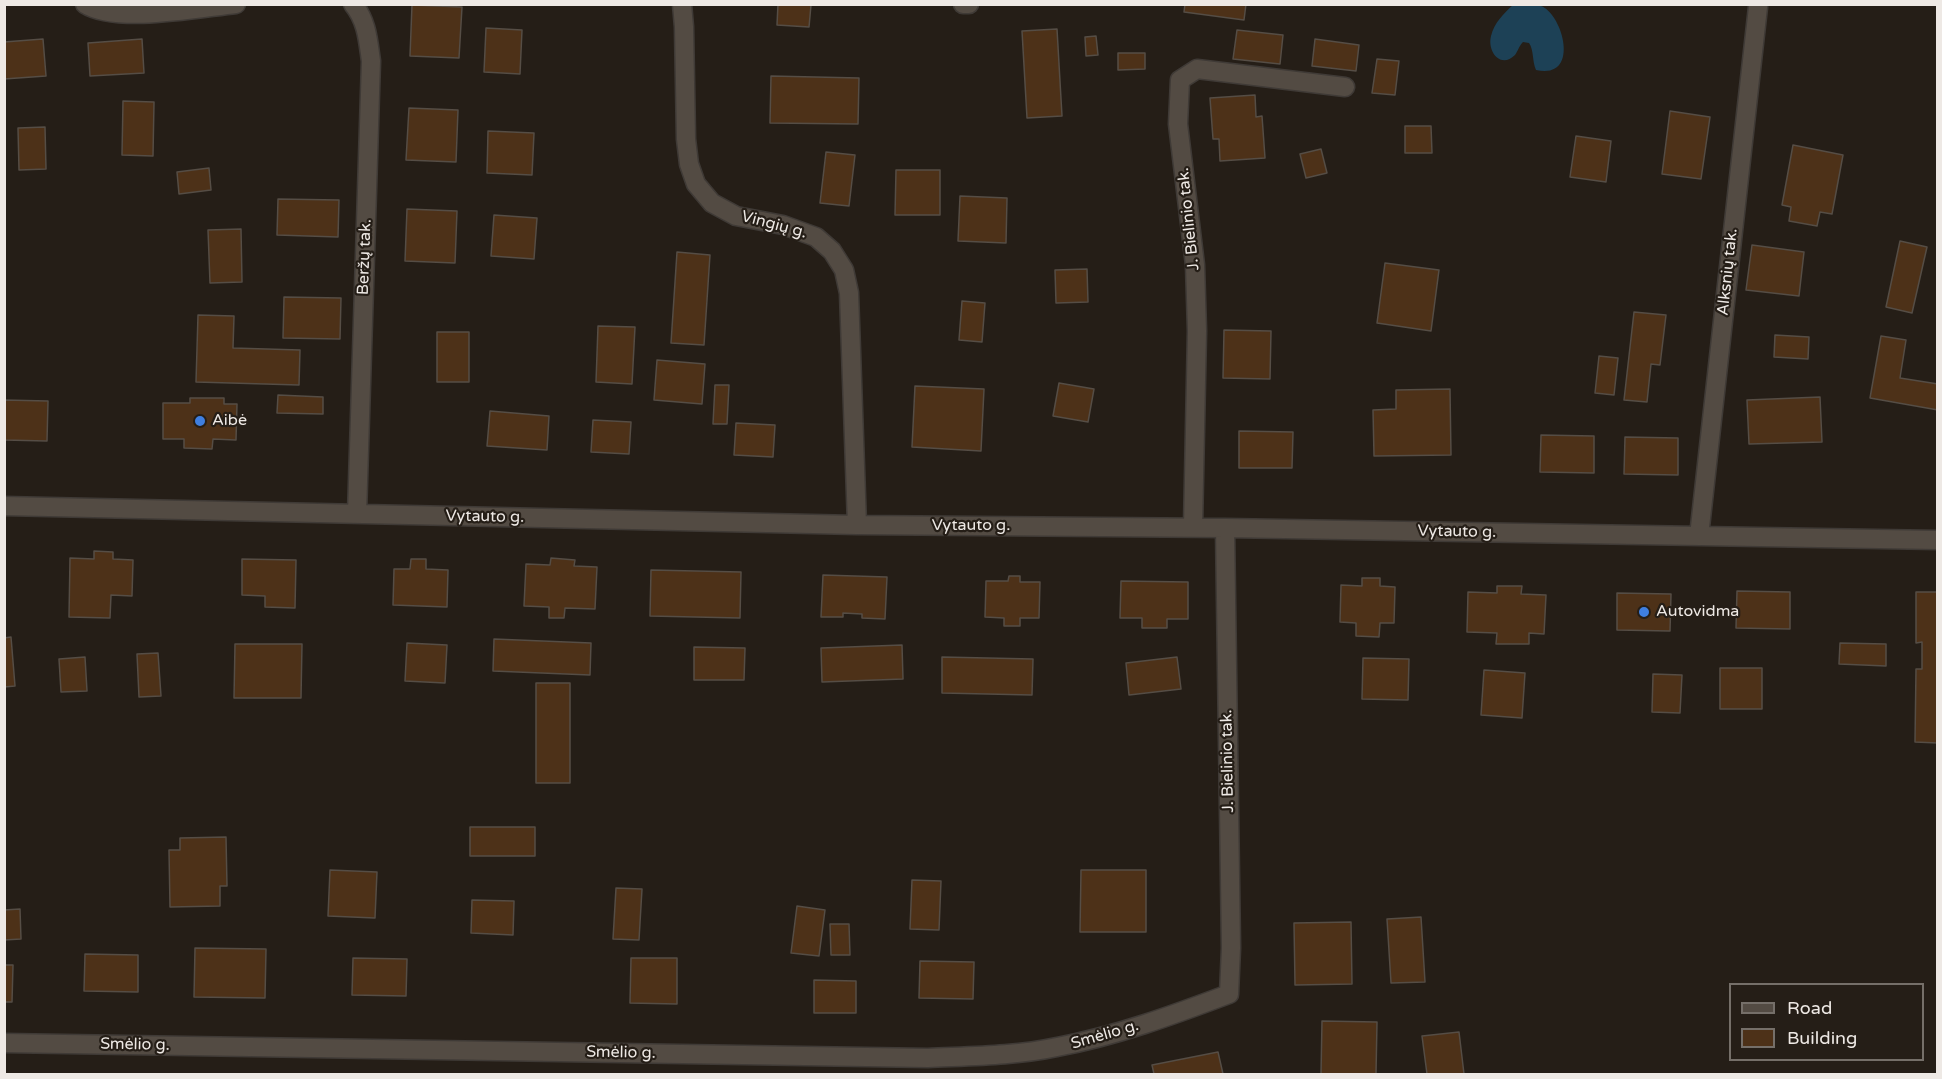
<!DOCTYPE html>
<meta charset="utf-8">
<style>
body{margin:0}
#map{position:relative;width:1942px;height:1079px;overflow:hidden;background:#251e17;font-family:"Varela Round",sans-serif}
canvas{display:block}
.frame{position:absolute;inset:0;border:6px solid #eee9e5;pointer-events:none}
.legend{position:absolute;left:1729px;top:983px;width:195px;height:78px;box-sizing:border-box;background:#251e17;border:2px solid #756f69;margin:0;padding:8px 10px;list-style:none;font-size:18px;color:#eee9e5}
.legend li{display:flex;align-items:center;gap:12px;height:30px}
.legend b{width:30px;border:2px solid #756f69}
</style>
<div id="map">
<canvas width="1942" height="1079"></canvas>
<div class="frame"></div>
<ul class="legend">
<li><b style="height:8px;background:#534b43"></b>Road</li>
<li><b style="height:16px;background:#4d3118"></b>Building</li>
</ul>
</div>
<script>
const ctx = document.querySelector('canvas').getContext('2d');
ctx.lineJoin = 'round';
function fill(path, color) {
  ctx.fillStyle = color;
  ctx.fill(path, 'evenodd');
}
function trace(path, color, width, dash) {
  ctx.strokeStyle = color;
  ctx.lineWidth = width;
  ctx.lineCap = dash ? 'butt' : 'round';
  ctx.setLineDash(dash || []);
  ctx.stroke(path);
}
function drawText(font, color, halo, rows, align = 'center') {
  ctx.font = font + ' "Varela Round",sans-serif';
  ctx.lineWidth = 4.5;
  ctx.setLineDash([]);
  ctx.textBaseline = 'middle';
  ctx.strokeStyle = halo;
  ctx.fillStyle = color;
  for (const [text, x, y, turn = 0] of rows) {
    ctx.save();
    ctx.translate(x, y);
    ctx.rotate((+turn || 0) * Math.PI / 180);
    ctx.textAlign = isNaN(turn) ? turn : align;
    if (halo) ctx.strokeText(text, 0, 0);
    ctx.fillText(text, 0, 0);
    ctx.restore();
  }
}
fill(new Path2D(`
 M1513,5C1522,4 1533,2 1541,6C1563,14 1581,80 1536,70C1532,61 1534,50 1529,43L1523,42C1519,46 1518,51 1515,55C1501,69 1487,52 1491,36C1494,23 1504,13 1513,5Z`), '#1d4156');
const building = new Path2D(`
 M778,4L811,5L809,27L777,25Z
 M1185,4H1246L1244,20L1184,12Z
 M412,5L462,7L459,58L410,56Z
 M486,28L522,30L520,74L484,72Z
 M1057,29L1062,116L1027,118L1022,31Z
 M1237,30L1283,35L1280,64L1233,59Z
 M1096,36L1098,55L1086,56L1085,37Z
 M43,39L46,76L4,79V42Z
 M142,39L144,73L90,76L88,43Z
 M1315,39L1359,45L1356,71L1312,66Z
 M1118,53H1145V69L1118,70Z
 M1377,59L1399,61L1395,95L1372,93Z
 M771,76L859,78L858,124L770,123Z
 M1255,95L1256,117L1262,116L1265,158L1220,161L1219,139H1213L1210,98Z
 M123,101L154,102L153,156L122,155Z
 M409,108L458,110L456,162L406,160Z
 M1670,111L1710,117L1701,179L1662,174Z
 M1405,126H1431L1432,153H1405Z
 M45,127L46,169L19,170L18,128Z
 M488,131L534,133L532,175L487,173Z
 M1576,136L1611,141L1606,182L1570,177Z
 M1793,145L1843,155L1832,214L1820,212L1817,226L1789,221L1791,207L1782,205Z
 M1321,149L1327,173L1306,178L1300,154Z
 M826,152L855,155L849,206L820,203Z
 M209,168L211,190L179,194L177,172Z
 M896,170H940V215H895Z
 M960,196L1007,198L1006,243L958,241Z
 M278,199L339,200L338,237L277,235Z
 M407,209L457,211L455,263L405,261Z
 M494,215L537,218L534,259L491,256Z
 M241,229L242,282L210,283L208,230Z
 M1900,241L1927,247L1912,313L1886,307Z
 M1752,245L1804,252L1799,296L1746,290Z
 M677,252L710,255L704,345L671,343Z
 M1385,263L1439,270L1431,331L1377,323Z
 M1087,269L1088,302L1056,303L1055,270Z
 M284,297L341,298L340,339L283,338Z
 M962,301L985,303L982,342L959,340Z
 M1634,312L1666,315L1660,365L1651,364L1647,402L1624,400Z
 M198,315L234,316L233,348L300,350L299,385L196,382Z
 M598,326L635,327L632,384L596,382Z
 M1224,330L1271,331L1270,379L1223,378Z
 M437,332H469V382H437Z
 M1775,335L1809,337L1808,359L1774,357Z
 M1881,336L1906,340L1900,378L1938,384V410L1870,398Z
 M1599,356L1618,358L1614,395L1595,393Z
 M657,360L705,364L702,404L654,400Z
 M1059,383L1094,389L1088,422L1053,416Z
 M715,385H729L727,424H713Z
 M915,386L984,389L981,451L912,447Z
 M1450,389L1451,455L1374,456L1373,410L1396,409V390Z
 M278,395L323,397V414L277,413Z
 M1820,397L1822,442L1749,444L1747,400Z
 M190,398H224V404H237L236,440L213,439L212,449L184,448V439H163V403H190Z
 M4,400L48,401L47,441L4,440Z
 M490,411L549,416L547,450L487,446Z
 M593,420L631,422L629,454L591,452Z
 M736,423L775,425L773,457L734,455Z
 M1239,431L1293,432L1292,468H1239Z
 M1541,435L1594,436V473L1540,472Z
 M1625,437L1678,438V475L1624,474Z
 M94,551L113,552V559L133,560L132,596L111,595L110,618L69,617L70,558L94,559Z
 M551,558L575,560L574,566L597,567L595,609L565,608L564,618H549V607L524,606L526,564L550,565Z
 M242,559L296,560L295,608L265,607V596L242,595Z
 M411,559H426V569L448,570L447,607L393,605L394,569H410Z
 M651,570L741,572L740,618L650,616Z
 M823,575L887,577L885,619L862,618V614L843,613V617H821Z
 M1009,576H1020V582H1040L1039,618H1020V626H1004V618L985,617L986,581H1008Z
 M1362,578H1380V586L1395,587L1394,623H1380L1379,637L1356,636V623L1340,622L1341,585L1362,586Z
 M1121,581L1188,582V619H1167V628H1142V618H1120Z
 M1497,586H1522L1521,594L1546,595L1544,634L1529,633V644H1496L1497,633L1467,632L1468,592L1497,593Z
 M1737,591L1790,592V629L1736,628Z
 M1916,592H1938V743L1915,742L1916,669H1922V642L1916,643Z
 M1617,593L1671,594L1670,631L1617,630Z
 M11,637L15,686L4,687V638Z
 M494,639L591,643L590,675L493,671Z
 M407,643L447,645L445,683L405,681Z
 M1840,643L1886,644V666L1839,664Z
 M235,644H302L301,698H234Z
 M902,645L903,679L822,682L821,648Z
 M694,647L745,648L744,680H694Z
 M158,653L161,696L139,697L137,654Z
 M85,657L87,691L61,692L59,659Z
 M942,657L1033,659L1032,695L942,693Z
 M1177,657L1181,689L1129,695L1126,663Z
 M1363,658L1409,659L1408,700L1362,699Z
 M1720,668H1762V709H1720Z
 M1484,670L1525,673L1522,718L1481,715Z
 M1653,674L1682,675L1680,713L1652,712Z
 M536,683H570V783H536Z
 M470,827H535V856H470Z
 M226,837L227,886H220V906L170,907L169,850H180V838Z
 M330,870L377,872L375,918L328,916Z
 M1081,870H1146V932H1080Z
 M912,880L941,881L939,930L910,929Z
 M616,888L642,889L639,940L613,939Z
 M472,900L514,901L513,935L471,933Z
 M797,906L825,910L819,956L791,953Z
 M20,909L21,939L4,940V910Z
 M1421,917L1425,982L1391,983L1387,919Z
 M1351,922L1352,984L1295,985L1294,923Z
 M830,924H849L850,955H831Z
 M195,948L266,949L265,998L194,997Z
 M85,954L138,955V992L84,991Z
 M353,958L407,959L406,996L352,995Z
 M631,958H677V1004L630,1003Z
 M920,961L974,962L973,999L919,998Z
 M4,965H13L12,1002H4Z
 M814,980L856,981V1013H814Z
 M1322,1021L1377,1022L1376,1074H1321Z
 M1459,1032L1464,1074H1427L1422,1036Z
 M1218,1052L1223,1074H1154L1152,1065Z`);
fill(building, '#4d3118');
trace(building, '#554d45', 1.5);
const minor = new Path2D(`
 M85,4C117,24 198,8 236,4
 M353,4C367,21 368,40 371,61L357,514
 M682,4L684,27L686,139L689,164L696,184L712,203L736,216L783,225L816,237L832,251L844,270L849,293L857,525
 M963,4H969
 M4,506L857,525L1225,528L1938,540
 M1193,527L1197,331L1195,265L1178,124L1180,80L1197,69L1345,87
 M1699,536L1758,7
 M4,1043L928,1058C971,1056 1015,1056 1057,1047C1116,1036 1173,1015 1229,994L1231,948L1225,528`);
trace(minor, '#3f3a36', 21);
trace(minor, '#534b43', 18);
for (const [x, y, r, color] of [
 [200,421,6,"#3f7fe0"],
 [1644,612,6,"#3f7fe0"]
]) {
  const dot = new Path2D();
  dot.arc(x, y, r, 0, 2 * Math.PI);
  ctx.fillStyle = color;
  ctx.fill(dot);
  trace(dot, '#251e17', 2);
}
drawText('16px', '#eee9e5', '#251e17', [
 ["J. Bielinio tak.",1189,219,-96],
 ["Vingių g.",774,225,15],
 ["Beržų tak.",365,257,-88],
 ["Alksnių tak.",1728,272,-84],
 ["Vytauto g.",485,517,1],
 ["Vytauto g.",971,526],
 ["Vytauto g.",1457,532,1],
 ["J. Bielinio tak.",1228,761,-91],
 ["Smėlio g.",1105,1035,-16],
 ["Smėlio g.",135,1045,1],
 ["Smėlio g.",621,1053,1]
]);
drawText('16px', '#eee9e5', '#251e17', [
 ["Aibė",212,421],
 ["Autovidma",1656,612]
], 'left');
</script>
